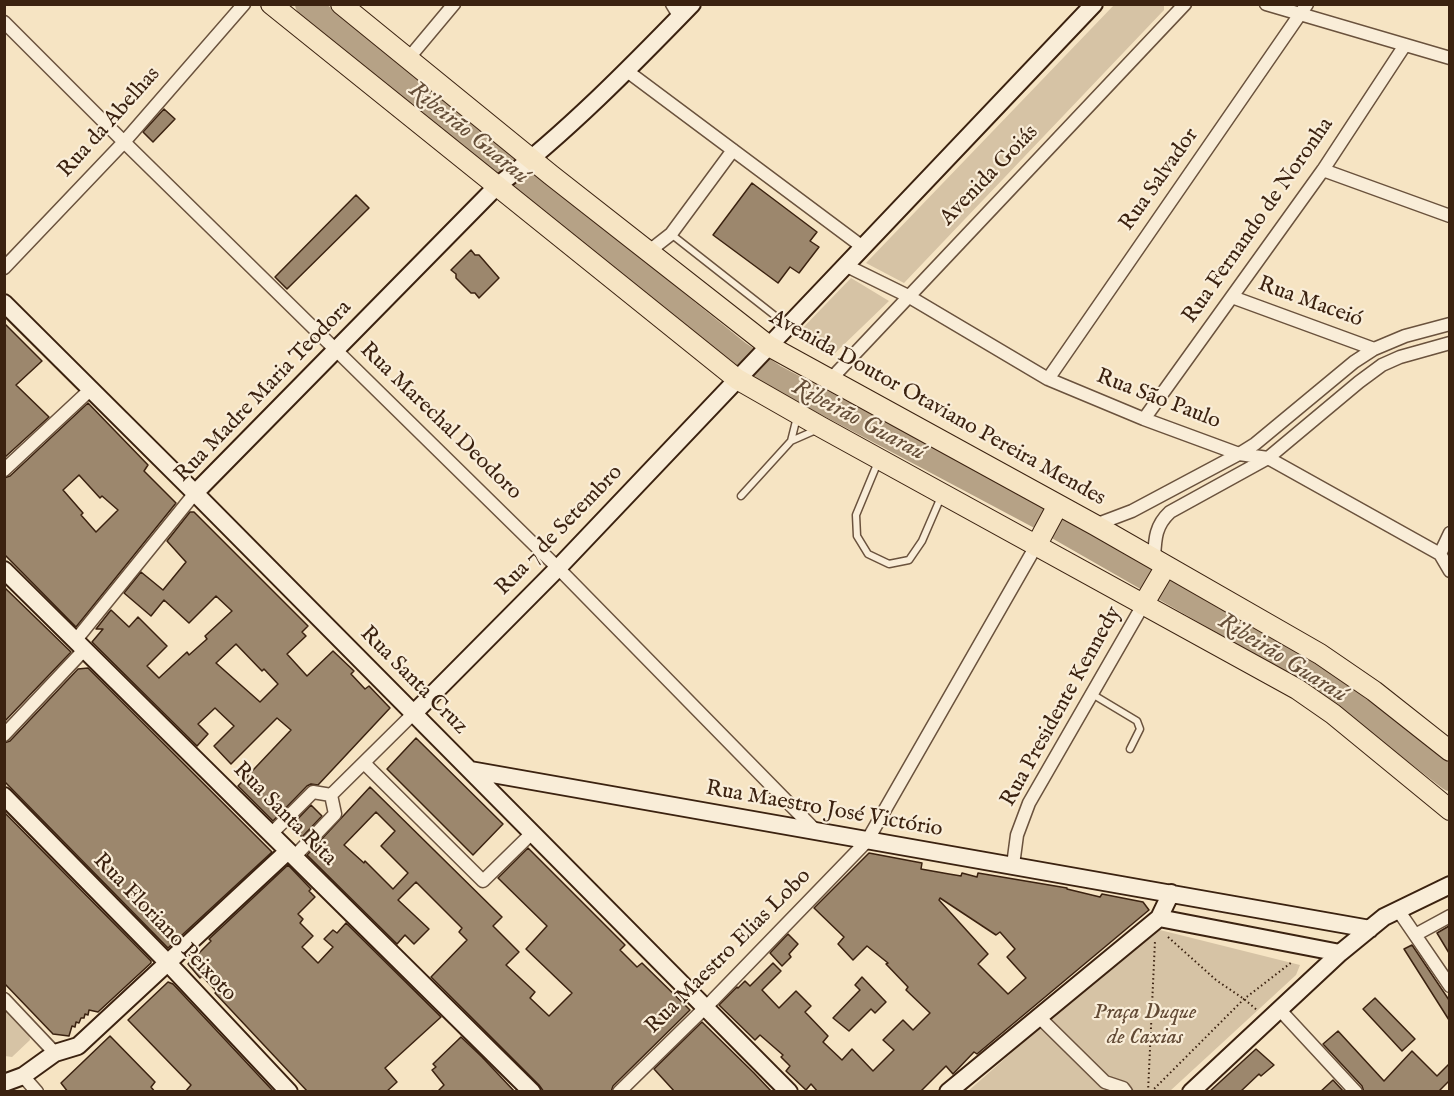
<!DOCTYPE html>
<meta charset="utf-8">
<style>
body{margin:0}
#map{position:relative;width:1454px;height:1096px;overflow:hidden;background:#f6e4c3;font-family:"IM FELL English",serif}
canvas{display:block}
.frame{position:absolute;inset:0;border:6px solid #3b2210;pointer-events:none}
</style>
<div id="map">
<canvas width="1454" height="1096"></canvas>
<div class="frame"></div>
</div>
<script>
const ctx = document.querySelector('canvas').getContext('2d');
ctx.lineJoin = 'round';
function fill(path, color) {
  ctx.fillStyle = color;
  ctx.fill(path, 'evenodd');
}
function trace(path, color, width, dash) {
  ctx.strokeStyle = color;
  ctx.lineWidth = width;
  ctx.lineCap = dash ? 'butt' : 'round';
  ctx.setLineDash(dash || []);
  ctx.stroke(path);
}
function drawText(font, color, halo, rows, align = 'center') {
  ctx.font = font + ' "IM FELL English",serif';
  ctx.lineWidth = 4.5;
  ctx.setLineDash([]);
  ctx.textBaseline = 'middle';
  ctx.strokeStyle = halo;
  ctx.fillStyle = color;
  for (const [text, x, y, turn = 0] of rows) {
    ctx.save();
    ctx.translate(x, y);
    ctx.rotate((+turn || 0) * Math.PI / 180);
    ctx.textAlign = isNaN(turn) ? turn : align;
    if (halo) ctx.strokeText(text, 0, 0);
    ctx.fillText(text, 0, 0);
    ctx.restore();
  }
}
fill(new Path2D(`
 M1114,5H1164V10L904,283L866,263Z
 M851,278L889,301L833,355L796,335Z
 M1160,930L1300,965L1296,975L1170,1091L967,1092L1059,1011Z
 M4,1007L29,1033L30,1040L12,1057L5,1056Z`), '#d6c3a5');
trace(new Path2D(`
 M307,4L739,353L774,376L1041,518L1320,678L1450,779`), '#b6a286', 24);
const building = new Path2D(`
 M164,109L175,119L153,142L143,132Z
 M752,183L817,232L810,241L819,247L799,273L790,267L778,283L713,235Z
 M356,195L369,208L287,289L275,277Z
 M471,250L475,255H479L499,278L479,298L475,293H471L456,278V274L451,270Z
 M4,323L42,361L16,385L49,417L4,458Z
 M88,403L148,465L144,471L176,503L76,627L4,554V478L10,476ZM79,475L100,498L102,496L118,510L96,532L81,515L83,513L63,490Z
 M190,512H194L308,626L302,632L306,636L287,654L307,676L333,651L354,671L351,674L365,689L369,686L390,708L318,785L311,784L307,786L273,821L238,786L291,730L277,718L231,764L214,746L234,726L215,708L198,724L208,734L197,746L92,642L103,629H96L111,610L129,627L138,617L167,646L147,666L159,678L187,652L189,655L207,639L205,636L232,611L216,596L189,623L164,600L151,616L124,593L141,572L163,590L186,562L167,541ZM236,644L262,671L264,669L278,684L260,702L216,663Z
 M4,587L71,652L4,722Z
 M88,668L272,852L168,948L4,781V743L10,741L78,669Z
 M416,738L503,824L473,855L387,769Z
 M370,787L502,917L493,926L519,952L506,965L535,992L530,998L549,1016L572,993L526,949L547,926L498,878L528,848L625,945L620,950L637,967L642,963L690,1010L613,1086L611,1092H544L539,1085L431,977L467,940L459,932L462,928L416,882L398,900L429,929L414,944L405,935L397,944L307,855ZM376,812L395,831L381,846L408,873L393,889L365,861L364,863L344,845Z
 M311,805L322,816L302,837L291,826Z
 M4,812L151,961V963L98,1012L89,1010L88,1015L85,1014L84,1018H81L79,1023L76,1022L75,1027L72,1026L69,1036L53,1034L4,983Z
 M869,853L922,863L921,869L949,874L961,876L962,873L977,877L978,873L1067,888V889L1100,897L1102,894L1143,902L1149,910L977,1054L974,1052L953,1074L946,1066L920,1092H818L811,1084L806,1090L786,1071L790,1066L781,1057L783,1055L760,1035L755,1040L719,1005L737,987L738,988L745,981L750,986L773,963L781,971L762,990L779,1008L796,991L811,1006L805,1012L828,1036L823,1042L842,1060L852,1049L873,1071L894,1050L883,1040L903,1020L913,1030L930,1013L906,990L908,987L886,964L888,963L867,946L853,960L838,944L844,937L814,908ZM940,898L996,935L1000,932L1015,949L1007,957L1026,978L1008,994L978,964L988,954L939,900Z
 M288,865L311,889L309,891L315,897L298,914L303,919L300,923L313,936L302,947L318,963L333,947L324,939L333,930L337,933L346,923L441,1017L385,1068L397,1082L386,1092H308L215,993L217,992L202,976L200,978L188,964L211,941L209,939Z
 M1449,926V953L1437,933Z
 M788,934L798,944L789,954L791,957L782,966L770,953Z
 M1412,945L1449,1000V1020L1404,949Z
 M862,977L886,1002L875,1013L871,1009L849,1031L833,1018L860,990L855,985Z
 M168,982L173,984L274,1092H185L191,1085L128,1020Z
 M1375,998L1415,1039L1402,1051L1363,1009Z
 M702,1022L754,1073L772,1092H675L654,1069Z
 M1338,1031L1384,1081L1412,1051L1437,1076L1449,1064V1081L1438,1092H1364L1362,1086L1323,1044Z
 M110,1036L155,1082L151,1087L155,1092H68L61,1083Z
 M461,1037L482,1057L515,1092H437L444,1085L432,1070L436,1067L433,1064Z
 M1256,1049L1274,1065L1261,1076L1259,1074L1240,1092H1209Z
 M1333,1080L1344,1092H1320Z`);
fill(building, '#9c876d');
trace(building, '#3b2210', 1.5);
const lane = new Path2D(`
 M671,234L788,326
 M791,441L797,417
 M878,462L856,515L857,536L868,554L889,564L909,560L922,541L941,497
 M741,496L791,441L816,430
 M1092,694L1137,721L1140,729L1130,749`);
const street = new Path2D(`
 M672,4L680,17
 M1266,4L1450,58
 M4,22L124,142L558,568L816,831
 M408,59L454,4
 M627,71L864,248
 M1323,170L1450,216
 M648,252L671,234L733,150
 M847,266L908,296L1048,379L1144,419L1239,454L1268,458L1440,554L1450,571
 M4,268L124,142L244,4
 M1232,297L1374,349
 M1048,379L1307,4
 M830,380L1185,4
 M1144,419L1323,170L1405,45
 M4,470L91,389
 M1095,525L1132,511L1239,454L1255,444L1354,362L1374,349L1405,336L1450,324
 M1440,554L1450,533
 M1154,559C1155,539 1155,526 1170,512L1268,458L1359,382L1382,365L1400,357L1450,343
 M75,641L195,493
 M4,735L84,650
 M364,763L483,881L532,833
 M271,834L313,792L331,795
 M294,857L335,814L331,795L414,713
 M1013,865L1017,835L1029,803L1143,605
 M1398,910L1450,986
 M1415,935L1450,916
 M4,999L55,1053
 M1279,1009L1356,1092
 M1038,1016L1105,1082L1123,1088L1126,1092
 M23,1076L37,1092
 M619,1092L713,1000L867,841L1036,546`);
const secondary = new Path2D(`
 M4,303L195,493L789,1092
 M195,493L497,186C567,132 630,68 692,4
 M4,570L532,1092
 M414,713L558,568L1094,4
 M470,770L1370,929
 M4,796L168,963L289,1092
 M1159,918L1340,953
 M4,1083L23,1076L55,1053L78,1046L288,851
 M948,1092L1159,918L1171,893
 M1191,1092L1340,953L1384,917L1450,885`);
const primary = new Path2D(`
 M271,4L737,379L821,427L1297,689L1333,714L1450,810
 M341,4L551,175L769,346L1095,525L1320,654L1374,691L1450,751
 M1036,546L1058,505
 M1143,605L1166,566`);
trace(lane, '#6a523d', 9);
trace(street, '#6a523d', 15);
trace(secondary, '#3b2210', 20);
trace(primary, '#3b2210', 22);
trace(new Path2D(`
 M1168,937L1216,980L1244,999L1257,1010
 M1148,1092L1155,941
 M1151,1092L1244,999L1292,962`), '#3b2210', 2, [1.5, 3]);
trace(lane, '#f9edd8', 6);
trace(street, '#f9edd8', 12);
trace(secondary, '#f9edd8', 16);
trace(primary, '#f6e4c3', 20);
drawText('22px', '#3b2210', '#f9edd8', [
 ["Rua da Abelhas",110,123,-48],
 ["Avenida Goiás",990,176,-46],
 ["Rua Salvador",1160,180,-55],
 ["Rua Fernando de Noronha",1259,221,-55],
 ["Rua Maceió",1310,303,20],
 ["Rua Madre Maria Teodora",264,392,-46],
 ["Rua São Paulo",1158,400,21],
 ["Avenida Doutor Otaviano Pereira Mendes",937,409,29],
 ["Rua Marechal Deodoro",440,422,44],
 ["Rua 7 de Setembro",560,531,-46],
 ["Rua Santa Cruz",413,681,45],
 ["Rua Presidente Kennedy",1062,707,-61],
 ["Rua Maestro José Victório",824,810,10],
 ["Rua Santa Rita",284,815,45],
 ["Rua Floriano Peixoto",164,928,46],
 ["Rua Maestro Elias Lobo",729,952,-45]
]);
drawText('italic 22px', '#624a35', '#f9edd8', [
 ["Praça Duque",1145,1013],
 ["de Caxias",1145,1038]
]);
drawText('italic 24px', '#664f39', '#f9edd8', [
 ["Ribeirão Guaraú",468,134,39],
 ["Ribeirão Guaraú",858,421,28],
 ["Ribeirão Guaraú",1282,659,32]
]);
</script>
